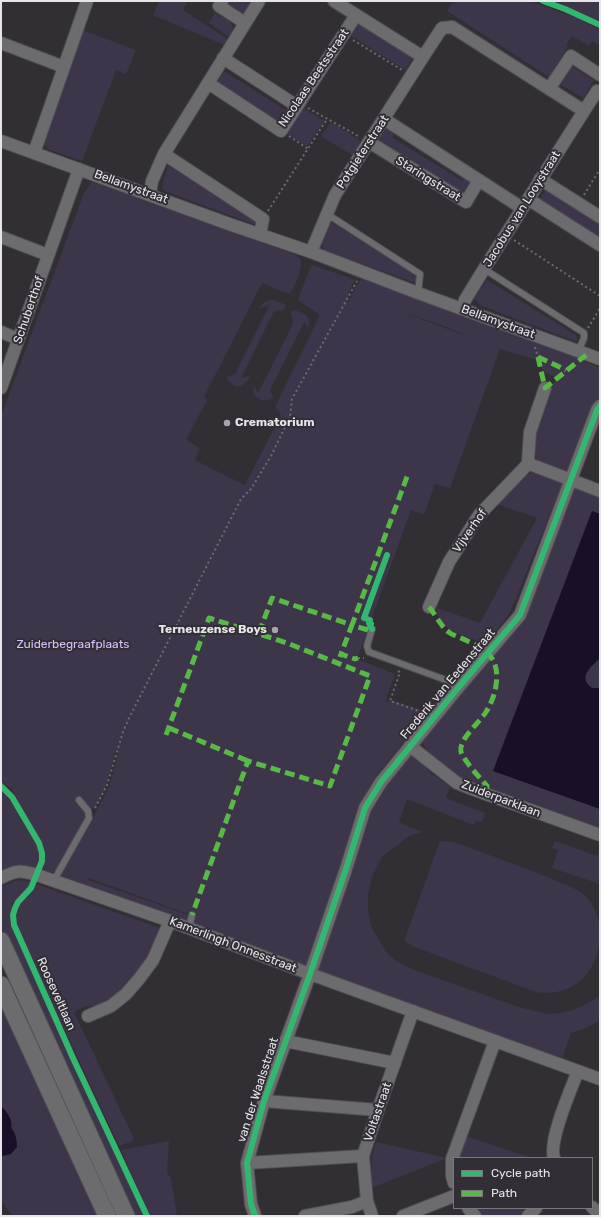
<!DOCTYPE html>
<style>
body{margin:0}
#map{position:relative;width:601px;height:1217px;overflow:hidden;background:#312f34;font-family:Rubik,sans-serif}
canvas{display:block}
.frame{position:absolute;inset:0;border:2px solid #e7e5ea;pointer-events:none}
.legend{position:absolute;left:453px;top:1157px;width:140px;height:52px;box-sizing:border-box;background:#312e35;border:1px solid #7a777d;margin:0;padding:5px 7px;list-style:none;font-size:12px;color:#e7e5ea}
.legend li{display:flex;align-items:center;gap:8px;height:20px}
.legend b{width:20px;border:1px solid #7a777d}
</style>
<div id="map">
<canvas width="601" height="1217"></canvas>
<div class="frame"></div>
<ul class="legend">
<li><b style="height:5px;background:#33b770"></b>Cycle path</li>
<li><b style="height:5px;background:#58b947"></b>Path</li>
</ul>
</div>
<script>
const ctx = document.querySelector('canvas').getContext('2d');
ctx.lineJoin = 'round';
function fill(path, color) {
  ctx.fillStyle = color;
  ctx.fill(path, 'evenodd');
}
function trace(path, color, width, dash) {
  ctx.strokeStyle = color;
  ctx.lineWidth = width;
  ctx.lineCap = dash ? 'butt' : 'round';
  ctx.setLineDash(dash || []);
  ctx.stroke(path);
}
function drawText(font, color, halo, rows, align = 'center') {
  ctx.font = font + ' Rubik,sans-serif';
  ctx.lineWidth = 4;
  ctx.setLineDash([]);
  ctx.textBaseline = 'middle';
  ctx.strokeStyle = halo;
  ctx.fillStyle = color;
  for (const [text, x, y, turn = 0] of rows) {
    ctx.save();
    ctx.translate(x, y);
    ctx.rotate((+turn || 0) * Math.PI / 180);
    ctx.textAlign = isNaN(turn) ? turn : align;
    if (halo) ctx.strokeText(text, 0, 0);
    ctx.fillText(text, 0, 0);
    ctx.restore();
  }
}
fill(new Path2D(`
 M159,1H188L183,10L226,38L227,41L224,45L153,15Z
 M227,1H252L243,15H239L228,6Z
 M454,1H530L577,18L600,30V46L592,41L589,46L572,36L566,45L568,46L549,77L447,11Z
 M553,1H600V22L568,7Z
 M215,13L230,21L234,30L231,35L228,36L209,23Z
 M359,25H362L409,55L412,59L405,70L350,35L354,27Z
 M82,30L136,50L126,74L116,70L82,161L48,149L44,144L43,137Z
 M572,67L594,80L583,98L561,85Z
 M224,71L290,113L282,126L216,84Z
 M303,108L324,121L307,147L286,133Z
 M331,122L361,141L352,155L321,136Z
 M384,129L391,130L394,134L393,138L463,181L465,178L471,182C468,189 466,191 459,192L375,140L381,131Z
 M168,165L254,219L257,222L256,225L165,191L162,188L163,182Z
 M97,182L294,254C297,256 300,258 301,261C303,268 294,286 291,293L288,294L262,283L204,397L207,400L186,440L200,448L195,460L245,485L281,415L275,407L320,315L299,301V296L311,266L313,265L353,279L354,281L349,292L347,303L361,279L422,299L575,357L600,368V396L595,406L567,473L541,463L537,459L534,451V439L548,392L554,382L558,378L544,372L537,360L500,349L450,488L435,484L424,515L411,510L357,659L395,674L385,702L392,700L428,712L376,776L369,787L308,963L303,966L191,927L194,916L89,878L88,880L189,915L186,924L60,877L93,819L96,811L106,793L111,781L119,750L115,751C111,767 106,800 91,810L81,798L76,803L85,813L86,821L55,871L48,875L41,872L44,859L42,843L12,790L1,781V416L84,193L91,183ZM400,311L444,326L474,339Z
 M546,190H548L600,224V240L538,202Z
 M328,220L417,275V279L416,283L324,250C319,239 324,231 328,220Z
 M487,280L576,335L577,339V342L480,305L477,302L475,298Z
 M271,300L277,301L286,305L284,310L274,311L241,378L250,376C243,389 234,391 226,377L235,374L269,306L259,308L264,302Z
 M295,310C305,314 312,316 308,328L304,322L270,390L273,398L264,401C256,397 251,396 254,385L258,393L293,324L291,313L292,311Z
 M532,473L539,474L563,482L515,601L506,619L485,643C469,637 436,631 437,608L480,623L537,518L497,504L525,475Z
 M576,487L600,497V514L592,511L493,771L600,809V830C566,818 532,807 499,793C488,789 476,785 465,779C452,773 427,755 422,742L460,695L529,604Z
 M600,658V688H592L586,683C583,672 593,665 600,658Z
 M412,755L417,757L431,773L450,787L446,798L485,813L482,822L476,821L474,825L407,799L399,822L422,832L409,836L382,857L372,877L368,894V909L371,926L386,952L396,961L414,970L519,1007L547,1014L561,1013L573,1010L583,1006L600,996V1021L583,1029L571,1033L562,1059L321,972L318,968L370,809L393,776L408,757Z
 M1,790C12,802 39,840 40,855C41,860 39,866 35,870L1,872Z
 M440,841L453,842L465,846C483,853 501,859 519,866C529,870 540,874 550,878C561,884 573,886 583,894C595,904 600,919 600,934C600,971 574,998 536,992L412,946L404,941Z
 M555,841L597,856L600,847V884L552,868L558,850L552,848Z
 M18,880L31,882C28,891 20,895 14,902C10,909 12,920 12,928L144,1216H133L1,928V887Z
 M36,884L162,929L147,963L127,987L100,1006H86L74,1012L134,1139L133,1141L119,1146L16,926V916L17,907Z
 M1,997L101,1216H13L1,1201V1155L3,1156L15,1133C9,1125 8,1113 1,1106Z
 M466,1136L532,1158H459Z
 M169,1141L167,1173L171,1178L177,1216H150L121,1150Z
 M376,1142L447,1158L371,1188C372,1172 370,1157 376,1142Z
 M476,1208H530L522,1216H483Z`), '#3d354a');
fill(new Path2D(`
 M592,511L600,514V658C591,667 577,677 592,688H600V809L493,771Z
 M1,1106C7,1112 13,1120 11,1128C16,1134 17,1140 17,1147L11,1154L3,1156L1,1155Z`), '#191027');
const service = new Path2D(`
 M327,214L420,274L418,293
 M484,269L584,333V338L578,352
 M372,629L367,646L369,652L446,680L457,689
 M54,881L58,873L89,818L88,811L79,800
 M189,928L192,915`);
const minor = new Path2D(`
 M222,1L219,6L245,23
 M334,1L423,57L442,28L452,27L584,111L597,91L600,92
 M1,43L64,67
 M223,58L297,106
 M208,83L281,131L356,15
 M549,89L571,56L600,75
 M384,119L522,208
 M1,141L229,224L311,252L418,293L600,359
 M369,142L466,202L479,180
 M34,153L87,1
 M164,154L263,219L260,234
 M540,179L600,217
 M150,194L152,181L164,154L259,1
 M528,199L600,245
 M1,237L48,255
 M311,252L335,195L423,57
 M462,309L465,300L484,269L584,111
 M1,332L18,339
 M1,388L79,169
 M528,461L530,432L545,388
 M532,465L600,491
 M429,607L449,562L479,515L526,466
 M410,746L457,783L472,789L600,835
 M1,878C17,870 19,870 37,875L170,921L310,974L600,1079
 M88,1016L111,1006L126,994L139,979L153,960L170,921
 M285,1041L395,1063
 M264,1101L378,1110
 M554,1158C548,1141 571,1089 578,1071
 M247,1163L363,1156
 M454,1183L452,1176V1159L495,1041
 M592,1207L600,1215
 M468,1208L475,1216
 M255,1216L251,1204L247,1163L264,1101L310,974L346,869L365,808L381,782L457,689L520,615L597,410L600,406
 M305,1216L352,1207L367,1201
 M372,1216L367,1201L363,1156L378,1110L413,1011
 M403,1216L454,1196
 M528,1216L536,1208`);
const secondary = new Path2D(`
 M1,941L126,1216
 M1,985L107,1216`);
trace(service, '#4f4d51', 8);
trace(minor, '#4f4d51', 14);
trace(secondary, '#4f4d51', 19);
trace(new Path2D(`
 M353,40L402,70
 M308,108L360,137
 M289,136L308,149
 M584,195L600,169
 M268,211L327,119
 M514,240L600,296
 M588,328L600,308
 M535,347L538,357
 M358,658H364
 M398,671L400,672L390,701L425,713
 M95,808L107,785L123,732L129,718L241,499L251,489L271,456L290,417L292,399L357,281`), '#6c6b6e', 2, [2, 3]);
trace(service, '#6c6b6e', 6);
trace(minor, '#6c6b6e', 12);
trace(secondary, '#6c6b6e', 17);
trace(new Path2D(`
 M538,357L545,388L586,355
 M538,357L566,370
 M429,607C436,615 440,626 450,633C453,635 457,636 461,638C472,643 486,649 493,660C501,675 495,698 486,712C479,723 458,740 461,752C464,761 481,779 487,786L486,794
 M368,630L352,625L408,474
 M259,633L272,598L352,625L341,654
 M340,657L341,654L355,659L358,658
 M169,728L248,761
 M166,735L209,618L287,643L370,676L330,786L248,761L192,915`), '#58b947', 5, [10, 5]);
trace(new Path2D(`
 M543,1L565,9L600,25
 M372,629L370,626L371,624L369,623L370,620L364,618L387,555
 M1,786L12,797L39,843L42,853V861L31,888L18,902L15,908L13,915L14,925L73,1058L147,1216
 M255,1216L251,1204L247,1163L264,1101L310,974L346,869L365,808L381,782L457,689L520,615L597,410L600,406`), '#33b770', 6);
for (const [x, y, r, color] of [
 [227,423,4,"#a7a5aa"],
 [275,630,4,"#a7a5aa"]
]) {
  const dot = new Path2D();
  dot.arc(x, y, r, 0, 2 * Math.PI);
  ctx.fillStyle = color;
  ctx.fill(dot);
  trace(dot, '#312e35', 1.5);
}
drawText('12px', '#e7e5ea', '#312e35', [
 ["Nicolaas Beetsstraat",314,78,-56],
 ["Potgieterstraat",363,152,-57],
 ["Staringstraat",428,179,32],
 ["Bellamystraat",131,187,20],
 ["Jacobus van Looystraat",522,209,-58],
 ["Schuberthof",29,310,-71],
 ["Bellamystraat",498,322,20],
 ["Vijverhof",470,531,-55],
 ["Frederik van Eedenstraat",448,684,-50],
 ["Zuiderparklaan",501,799,21],
 ["Kamerlingh Onnesstraat",233,945,21],
 ["Rooseveltlaan",56,994,66],
 ["van der Waalsstraat",258,1090,-72],
 ["Voltastraat",378,1112,-71]
]);
drawText('bold 12px', '#e7e5ea', '#312e35', [
 ["Crematorium",235,423],
 ["Terneuzense Boys",267,630,"right"]
], 'left');
drawText('12px', '#d6c2fa', '#312e35', [
 ["Zuiderbegraafplaats",73,645]
]);
</script>
